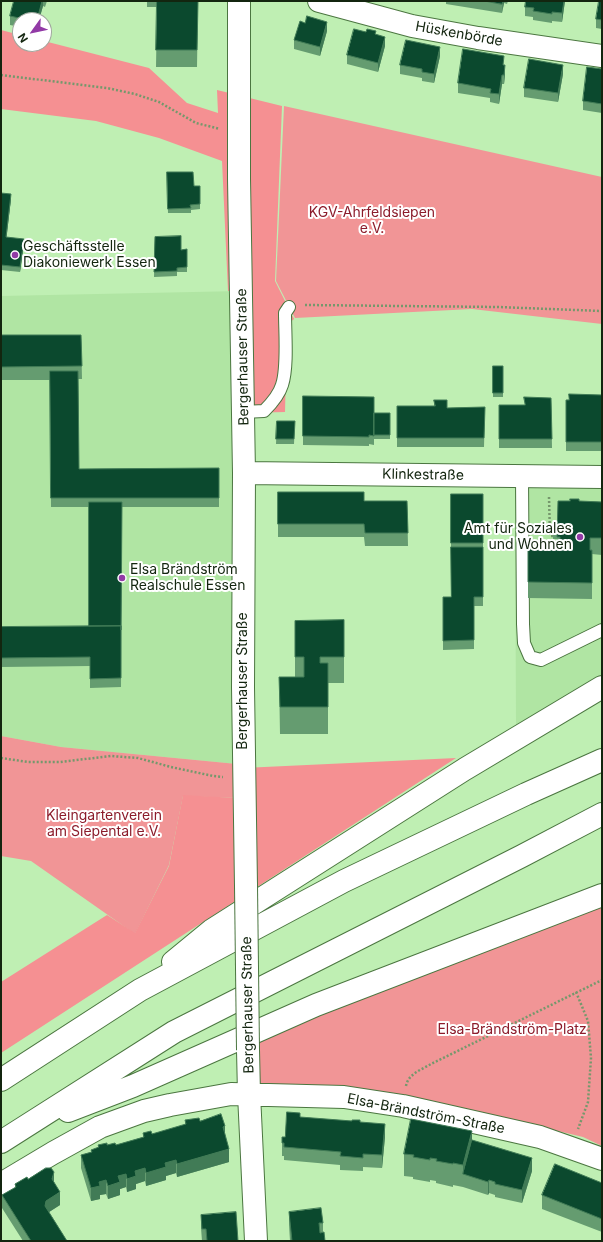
<!DOCTYPE html>
<meta charset="utf-8">
<style>
body{margin:0}
#map{position:relative;width:603px;height:1242px;overflow:hidden;background:#bfefb3;font-family:Inter,sans-serif}
canvas{display:block}
.frame{position:absolute;inset:0;border:2px solid #13250f;pointer-events:none}
.north{position:absolute;left:12px;top:12px;width:40px;height:40px;box-sizing:border-box;background:#fff;border:1px solid #a1a89f;border-radius:50%;rotate:237deg;font-size:11px;font-weight:700;line-height:16px;text-align:center;color:#13250f}
.north::after{content:'';display:block;margin:auto;width:14px;height:18px;background:#923aa6;clip-path:polygon(50% 0,100% 100%,50% 72%,0 100%)}
</style>
<div id="map">
<canvas width="603" height="1242"></canvas>
<div class="frame"></div>
<div class="north">N</div>
</div>
<script>
const ctx = document.querySelector('canvas').getContext('2d');
ctx.lineJoin = 'round';
function fill(path, color) {
  ctx.fillStyle = color;
  ctx.fill(path, 'evenodd');
}
function trace(path, color, width, dash) {
  ctx.strokeStyle = color;
  ctx.lineWidth = width;
  ctx.lineCap = dash ? 'butt' : 'round';
  ctx.setLineDash(dash || []);
  ctx.stroke(path);
}
function drawText(font, color, halo, rows, align = 'center') {
  ctx.font = font + ' Inter,sans-serif';
  ctx.lineWidth = 4;
  ctx.setLineDash([]);
  ctx.textBaseline = 'middle';
  ctx.strokeStyle = halo;
  ctx.fillStyle = color;
  for (const [text, x, y, turn = 0] of rows) {
    ctx.save();
    ctx.translate(x, y);
    ctx.rotate((+turn || 0) * Math.PI / 180);
    ctx.textAlign = isNaN(turn) ? turn : align;
    if (halo) ctx.strokeText(text, 0, 0);
    ctx.fillText(text, 0, 0);
    ctx.restore();
  }
}
fill(new Path2D(`
 M241,291L237,764L61,747L1,736V296Z
 M515,478L602,480V676L516,725Z`), '#b0e5a3');
fill(new Path2D(`
 M284,106L602,177V324L472,309L295,318L276,281Z
 M1,736L61,747L237,764V798L183,796L169,865L135,934L31,861L1,856Z
 M602,899V1146L583,1137L537,1126L250,1093L249,1036Z`), '#f19596');
fill(new Path2D(`
 M1,30L20,35V44H44V41L149,68L187,103L218,113L217,90L282,106L275,281L294,319L287,325L285,412L245,413L243,291H228L222,161L159,138L96,121L1,109Z
 M456,758L1,1053V982L107,915L135,933L169,866L183,795L237,798L243,768Z`), '#f59092');
const lane = new Path2D(`
 M243,412L264,411C271,404 279,395 282,385C288,367 285,333 285,313L289,307
 M522,477L523,624L524,643L530,657L541,660L602,630`);
const street = new Path2D(`
 M239,1V179L244,473L243,687L246,886
 M319,1L412,26L478,38L602,56
 M244,473L602,477
 M248,1050L249,1094L256,1241
 M1,1184L53,1153L100,1127L144,1111L170,1105L231,1094L344,1097L403,1106L540,1137L602,1159`);
const highway = new Path2D(`
 M173,962L212,930L465,769L602,687
 M1,1080L140,990L344,881L526,794L602,760
 M68,1111L133,1086L316,1005L602,895
 M1,1142L174,1032L522,856L602,814`);
trace(lane, '#4b7640', 14);
trace(street, '#4b7640', 24);
trace(highway, '#4b7640', 24);
trace(new Path2D(`
 M1,75L107,88L135,94L159,102L196,123L220,129
 M305,305L498,307L602,311
 M549,497L550,536H553
 M1,758L28,762H60L111,756L138,758L171,767L213,776L223,777
 M576,992L588,1021L591,1058L588,1102L578,1129
 M406,1086C408,1074 421,1070 431,1064L602,980`), '#75986c', 2.5, [2, 2]);
trace(lane, '#fff', 12);
trace(street, '#fff', 22);
trace(highway, '#fff', 22);
const streetBridge = new Path2D(`
 M246,886L248,1050`);
trace(streetBridge, '#4b7640', 24, []);
trace(streetBridge, '#fff', 22);
fill(new Path2D(`
 M14,1H47L45,7L43,6L39,20H20V27L10,25V16Z
 M147,1H198L197,67H156L157,7H147Z
 M446,1H508L507,4L504,3L502,13L446,4Z
 M565,1L562,22L552,21V23L533,20V17L525,16V7Z
 M602,1V29L596,28V19Z
 M327,31L320,56L294,49V40Z
 M376,35L385,46L378,72L347,64V55Z
 M440,56L434,83L422,81V78L400,74V65Z
 M602,69V113L583,110V101Z
 M505,74L504,84H502L499,104L490,102V98L458,93V83Z
 M563,74L558,102L524,97V88Z
 M167,172L194,186H200V209L191,210V213H168Z
 M1,193L11,199L6,237L24,244L20,272L1,270Z
 M155,237L181,250L187,249V272H177V276L154,277Z
 M1,335H81L82,379H78L79,469L219,468V507H122L121,687L90,688V666L1,667V627L89,626V507H51L50,380H1Z
 M493,366H503V397H493Z
 M602,395V451H566V400Z
 M303,396L374,413H390V439H374V415V445L369,444V446L303,445Z
 M551,398L552,448H499V405H524Z
 M434,400L447,408L485,407L484,447H397V406H434Z
 M277,421H295L294,444H276Z
 M278,492L364,501H407L408,546H365L364,537H278Z
 M451,494H483V606H474V649L443,650V597H451Z
 M570,501L602,502V555L592,554V599L528,598V549H557V539H553V534L557,530Z
 M344,620V683H328V734H280L279,677H295V621Z
 M300,1117L360,1122L385,1137L382,1168L363,1167V1171L340,1170V1165L284,1160V1156H282V1143Z
 M185,1120L200,1121L225,1134L229,1162L177,1177L176,1173L166,1176V1180L146,1186L145,1181L136,1184V1189L127,1192L126,1187L120,1189V1195L108,1199L106,1194L100,1195V1199L91,1201L81,1168V1155L91,1152V1150L98,1148V1145H116L143,1137V1133L152,1134L185,1125Z
 M472,1140L532,1171L522,1203L495,1197V1195L489,1193L488,1195L463,1187L453,1185V1187L436,1183V1181L430,1180V1182L413,1179V1177L404,1176V1154Z
 M28,1179L54,1182L60,1205L49,1212L67,1241H23L2,1208V1195L15,1188V1184Z
 M602,1183V1232L542,1209V1195Z
 M289,1212L323,1223V1232L325,1241H290L289,1225Z
 M201,1215L238,1241H202L201,1228Z`), '#659c70');
fill(new Path2D(`
 M42,1H43V6L39,20H37Z
 M503,1H504V3L502,13Z
 M564,1H565L562,22V13Z
 M327,22V31L320,56V47Z
 M385,37V46L378,72V63Z
 M440,47V56L434,83V74Z
 M505,65V74L504,84V75Z
 M563,65V74L558,102V93Z
 M502,75V84L499,104V94Z
 M11,194V199L6,242V237Z
 M24,239V244L20,272V267Z
 M385,1124V1137L382,1168V1155Z
 M225,1126V1139L223,1127Z
 M472,1131V1153L463,1174V1165Z
 M229,1149V1162L177,1177V1164Z
 M532,1158V1171L522,1203V1190Z
 M176,1160V1173L166,1176V1180L146,1186V1173L165,1163Z
 M145,1168V1181L136,1184V1189L127,1192V1179L135,1171Z
 M54,1172V1185L52,1179Z
 M126,1174V1187L120,1189V1195L108,1199V1186L118,1176Z
 M106,1180V1194L100,1195V1199L91,1201V1188L99,1182Z
 M489,1180V1193L488,1195V1182Z
 M60,1192V1205L46,1214L45,1206L46,1201Z`), '#417b56');
const building = new Path2D(`
 M14,1H42L37,20H28L10,16Z
 M157,1H198L197,50H156Z
 M485,1H503L502,4Z
 M526,1H564L562,13L552,12V14L533,11L534,8L525,7Z
 M599,1H602V20L596,19Z
 M307,16L327,22L320,47L294,40L300,21L305,23Z
 M354,29L366,32L367,29L376,31L375,34L385,37L378,63L347,55Z
 M406,40L440,47L434,74L422,72V69L400,65Z
 M463,49L504,56L503,65H505L504,75H502L499,94L490,93L491,89L458,83Z
 M529,59L563,65L558,93L524,88Z
 M587,67L602,69V104L583,101Z
 M167,172H193L194,186H200V204L190,205L191,208L168,209Z
 M1,193L11,194L6,237L24,239L20,267L1,265Z
 M181,236V250L187,249V267L177,268V271L154,272L155,237Z
 M1,335H81L82,366L1,367Z
 M493,366H503V393H493Z
 M50,371H78L79,469L219,468V498H51Z
 M569,394L602,395V442H566V400H569Z
 M303,396L374,397V436L369,435V437L303,436Z
 M524,397L551,398L552,439H499V405H525Z
 M434,400H447V408L485,407L484,438H397V406H435Z
 M374,413H390V435H374Z
 M277,421H295L294,439H276Z
 M278,492H364V501H407L408,533H365L364,524H278Z
 M451,494H483V543H451Z
 M570,499H579V501L602,502V538H590V550H592V583L528,582V549H560V537H557L558,501H570Z
 M89,502H122L121,630V626H89Z
 M553,529L557,530V534H553Z
 M451,547H483V597H474V640L443,641V597H451Z
 M344,620V657H320V663H328V707H280L279,677H304V657H295V621Z
 M121,626V678L90,679V657L1,658V627Z
 M287,1112L300,1113V1117L352,1121V1120H360V1122L385,1124L382,1155L363,1154V1158L340,1156L341,1152L284,1147V1143H282V1137H285Z
 M221,1114L225,1126L223,1127L229,1149L177,1164L176,1160L165,1163L166,1167L146,1173L145,1168L135,1171L136,1176L127,1179L126,1174L118,1176L120,1182L108,1186L106,1180L99,1182L100,1186L91,1188L81,1155L92,1152L91,1150L99,1147L98,1145L107,1143V1145L115,1143L116,1145L144,1137L143,1133L151,1131L152,1134L186,1124L185,1120L199,1118L200,1121Z
 M411,1119L472,1131L463,1165L453,1163V1164L436,1161L437,1159L430,1158V1160L413,1157L414,1155L404,1154Z
 M472,1140L532,1158L522,1190L495,1184V1182L489,1180L488,1182L463,1174Z
 M555,1164L602,1183V1219L542,1195Z
 M46,1168H51L54,1172L52,1179L60,1192L46,1201L45,1206L67,1241H31L2,1195L16,1187L15,1184L27,1177L28,1179Z
 M321,1208L323,1223H319L320,1233L324,1232L325,1241H292L289,1212Z
 M236,1212L238,1241H207L206,1229H202L201,1215Z`);
fill(building, '#0b492e');
trace(building, '#417b56', 1);
for (const [x, y, r, color] of [
 [15,255,4,"#923aa6"],
 [580,537,4,"#923aa6"],
 [122,578,4,"#923aa6"]
]) {
  const dot = new Path2D();
  dot.arc(x, y, r, 0, 2 * Math.PI);
  ctx.fillStyle = color;
  ctx.fill(dot);
  trace(dot, '#fff', 1.5);
}
drawText('14px', '#13250f', '#fff', [
 ["Hüskenbörde",459,34,10],
 ["Bergerhauser Straße",243,357,-91],
 ["Klinkestraße",423,475,1],
 ["Bergerhauser Straße",243,681,-90],
 ["Bergerhauser Straße",248,1005,-91],
 ["Elsa-Brändström-Straße",426,1114,11]
]);
drawText('14px', '#8c1c2b', '#fff', [
 ["KGV-Ahrfeldsiepen",372,213],
 ["e.V.",372,229],
 ["Kleingartenverein",104,816],
 ["am Siepental e.V.",104,832],
 ["Elsa-Brändström-Platz",512,1030]
]);
drawText('14px', '#13250f', '#fff', [
 ["Geschäftsstelle",23,247],
 ["Diakoniewerk Essen",23,263],
 ["Amt für Soziales",572,529,"right"],
 ["und Wohnen",572,545,"right"],
 ["Elsa Brändström",130,570],
 ["Realschule Essen",130,586]
], 'left');
</script>
